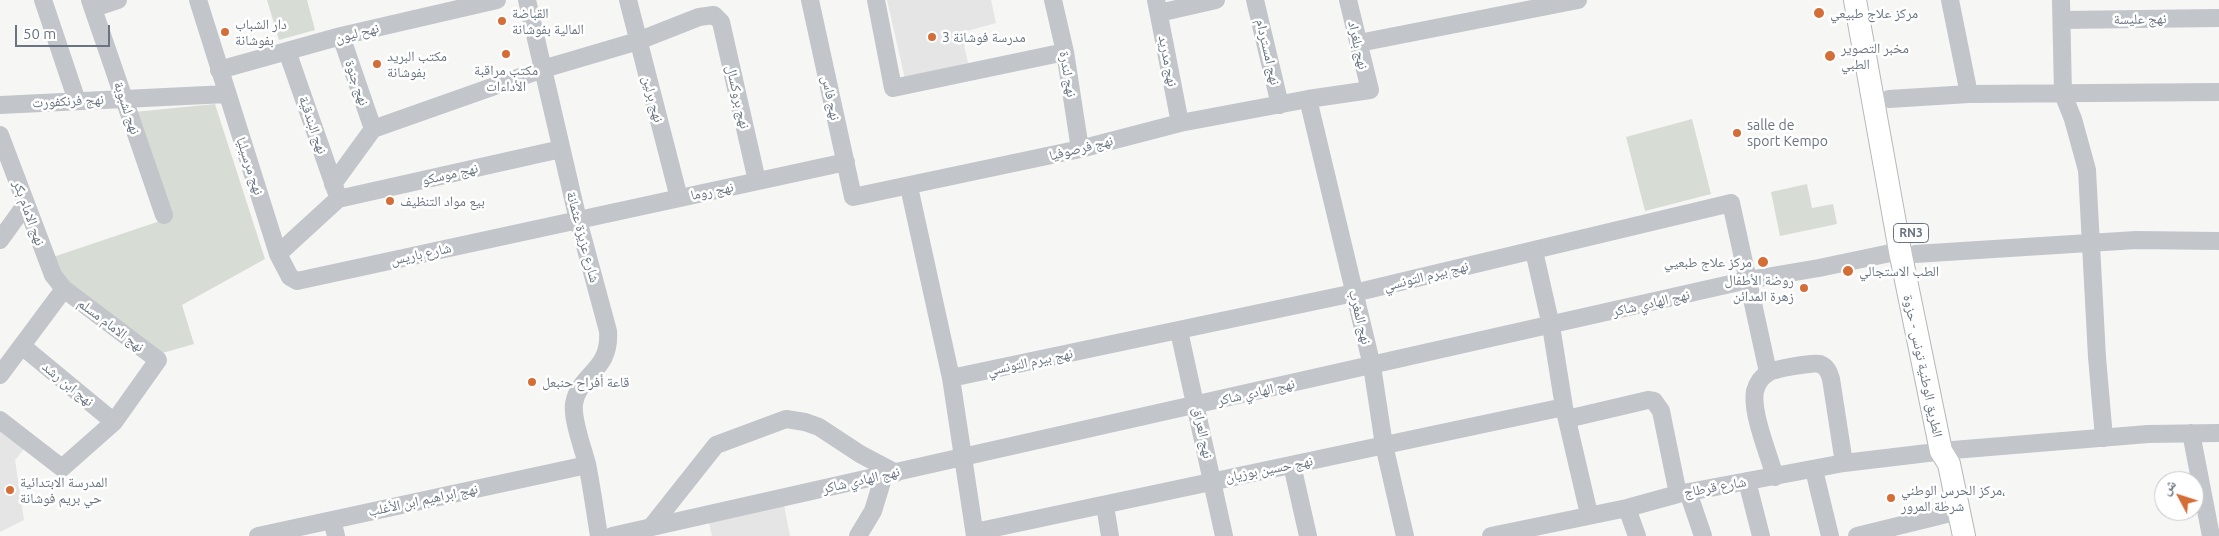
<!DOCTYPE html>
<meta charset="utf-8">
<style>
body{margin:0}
#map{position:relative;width:2219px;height:536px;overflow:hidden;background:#f6f6f4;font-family:Ubuntu,"Noto Naskh Arabic",sans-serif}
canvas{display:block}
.north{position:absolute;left:2154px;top:471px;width:50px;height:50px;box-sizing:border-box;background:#fff;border:1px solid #c3c7cd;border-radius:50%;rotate:310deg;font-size:14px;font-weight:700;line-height:20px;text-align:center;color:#687482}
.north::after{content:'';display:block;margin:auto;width:18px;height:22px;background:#d46d36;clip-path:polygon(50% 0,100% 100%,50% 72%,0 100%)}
.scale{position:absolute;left:15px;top:25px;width:95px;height:22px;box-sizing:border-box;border:2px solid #687482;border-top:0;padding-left:6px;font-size:15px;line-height:18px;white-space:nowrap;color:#687482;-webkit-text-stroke:4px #fff;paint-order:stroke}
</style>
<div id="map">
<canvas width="2219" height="536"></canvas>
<div class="north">ش</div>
<div class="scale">50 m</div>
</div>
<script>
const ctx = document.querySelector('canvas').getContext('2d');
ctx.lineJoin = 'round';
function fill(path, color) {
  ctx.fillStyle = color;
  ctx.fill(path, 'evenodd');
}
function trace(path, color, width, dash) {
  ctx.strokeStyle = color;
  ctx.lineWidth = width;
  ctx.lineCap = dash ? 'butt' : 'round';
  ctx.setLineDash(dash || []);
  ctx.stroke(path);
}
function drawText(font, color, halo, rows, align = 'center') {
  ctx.font = font + ' Ubuntu,"Noto Naskh Arabic",sans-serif';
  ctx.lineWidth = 5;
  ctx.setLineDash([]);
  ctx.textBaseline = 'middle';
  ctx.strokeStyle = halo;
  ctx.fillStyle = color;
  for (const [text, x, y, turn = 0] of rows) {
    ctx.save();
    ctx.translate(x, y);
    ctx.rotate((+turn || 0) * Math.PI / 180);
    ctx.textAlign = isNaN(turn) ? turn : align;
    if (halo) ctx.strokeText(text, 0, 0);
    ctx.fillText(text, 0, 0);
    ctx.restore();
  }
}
fill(new Path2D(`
 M887,0H991L996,23L967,31L970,43L964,45L968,63L905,79Z
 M0,427L25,448L15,460L24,520L0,532Z
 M784,505L790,536H712L708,519Z`), '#e4e5e4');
fill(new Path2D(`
 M267,0H307L315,30L279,40Z
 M215,104L265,259L182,305L194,344L159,354L69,285L50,258L169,218L134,112Z
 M1692,119L1711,194L1645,211L1626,137Z
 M1807,184L1812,208L1833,204L1837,224L1780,236L1771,192Z`), '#d7ddd5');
const major = new Path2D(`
 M1855,0L1900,251L1941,451L1949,464L1964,536`);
trace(major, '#b4b7bb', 24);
trace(new Path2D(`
 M43,0L77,101
 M90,0L164,215
 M198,0L278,254L338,199
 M527,0L578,220L608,331C611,372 579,373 574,404C572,420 583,448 587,464C592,488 595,512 599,536
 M628,0L679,198
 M810,0L853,197L1080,149L1180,123L1308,99L1370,90L1348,0
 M876,0L893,88L1065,52
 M1053,0L1065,52L1080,149
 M1156,0L1180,123
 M1255,0L1280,105
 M1950,0L1969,94
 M2061,0L2063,94L2073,119L2087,170L2097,357L2104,438
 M94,8L118,0
 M1159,13L1216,0
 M2062,20L2219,18
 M341,36L373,129
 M1359,43L1578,0
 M287,51L336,191
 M219,70L341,36L497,0
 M1308,99L1372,366L1384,445L1405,536
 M1889,99L1969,94L2219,92
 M0,105L227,94
 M0,135L53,275L64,289L158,360L114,422L62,468L0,420
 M333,184L373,129L543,69L638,41L699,17L714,15L721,22L757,181
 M909,187L951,378L975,536
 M338,199L561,149
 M0,240L26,204
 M1534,251L1551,326L1564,407L1589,514
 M278,254L290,277L297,281L846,162
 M1915,254L2136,240L2219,241
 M1179,331L1224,536
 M22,346L114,422
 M0,375L64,289
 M951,378L1354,293L1731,203L1768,372
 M1567,419L1648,400L1654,401L1661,411L1678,494
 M2191,433L2211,536
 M1292,465L1308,536
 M1814,470L1830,536
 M1775,477C1769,455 1751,413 1755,391C1757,384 1761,377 1768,373C1774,369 1813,362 1820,364C1827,367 1829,372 1831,379L1844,463
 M1747,481L1761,536
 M1688,492L1703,536
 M1105,506L1110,536
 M1627,508L1637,536
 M332,520L336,536
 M651,527L716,445L786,419L805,422L819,427L860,454L896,473
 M975,532L1564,407
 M258,536L587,465
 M612,536L1748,280L1819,268L1900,251
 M858,536L873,511L884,475
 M1491,536L1627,508L1678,494L1844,463L1953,450L2148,434L2219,433
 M1857,536L1959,511`), '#c2c5c9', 18);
trace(major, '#fff', 22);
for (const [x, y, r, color] of [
 [1819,13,6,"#d46d36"],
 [502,21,5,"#d46d36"],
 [225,32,5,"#d46d36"],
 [932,37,5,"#d46d36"],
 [506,54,5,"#d46d36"],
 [1830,56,6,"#d46d36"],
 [377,64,5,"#d46d36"],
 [1737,133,5,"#d46d36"],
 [390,201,5,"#d46d36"],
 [1763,262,6,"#d46d36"],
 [1848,271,6,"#d46d36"],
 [1804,288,5,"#d46d36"],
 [532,382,5,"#d46d36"],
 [10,490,5,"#d46d36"],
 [1891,498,5,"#d46d36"]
]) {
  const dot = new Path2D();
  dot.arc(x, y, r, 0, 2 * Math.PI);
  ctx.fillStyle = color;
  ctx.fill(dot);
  trace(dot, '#fff', 2);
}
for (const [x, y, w] of [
 [1911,233,35]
]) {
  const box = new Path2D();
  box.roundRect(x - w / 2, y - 9.5, w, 19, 4);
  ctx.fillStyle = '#fff';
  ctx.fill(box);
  trace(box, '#687482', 1);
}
drawText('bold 12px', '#687482', null, [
 ["RN3",1911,233]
]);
drawText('14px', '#687482', '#fff', [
 ["القباضة",512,13],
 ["المالية بفوشانة",512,29],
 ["مركز علاج طبيعي",1830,13],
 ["دار الشباب",235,24],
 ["بفوشانة",235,40],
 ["مدرسة فوشانة 3",942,37],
 ["مخبر التصوير",1841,48],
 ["الطبي",1841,64],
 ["مكتب البريد",387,56],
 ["بفوشانة",387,72],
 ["مكتب مراقبة",506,70,"center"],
 ["الأداءات",506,86,"center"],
 ["salle de",1747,125],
 ["sport Kempo",1747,141],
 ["بيع مواد التنظيف",400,201],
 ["مركز علاج طبعيي",1752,262,"right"],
 ["الطب الاستجالي",1859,271],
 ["روضة الأطفال",1794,280,"right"],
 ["زهرة المدائن",1794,296,"right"],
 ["قاعة أفراح حنبعل",542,382],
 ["المدرسة الابتدائية",20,482],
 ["حي بريم فوشانة",20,498],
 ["مركز الحرس الوطني،",1901,490],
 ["شرطة المرور",1901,506]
], 'left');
drawText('14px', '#687482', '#fff', [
 ["نهج عليسة",2140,19,-1],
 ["نهح ليون",357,33,-14],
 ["نهج بلغراد",1358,45,77],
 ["نهج امستردام",1268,52,77],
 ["نهج مدريد",1168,61,79],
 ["نهج لندرة",1068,74,80],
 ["نهج جنوة",357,83,71],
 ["نهج بروكسال",738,97,77],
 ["نهج فاس",831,98,78],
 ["نهج برلين",653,99,75],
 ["نهج فرنكفورت",68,101,-3],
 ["نهج لشبوبة",127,108,71],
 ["نهج البندقية",313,125,71],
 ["نهج فرصوفيا",1081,148,-14],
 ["نهج مرسيليا",250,166,72],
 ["نهج موسكو",450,174,-13],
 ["نهج روما",712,191,-12],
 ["نهج الامام بكر",29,213,70],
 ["شارع عزيزة عثمانة",583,237,75],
 ["شارع باريس",421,254,-12],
 ["نهج بيرم التونسي",1426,276,-14],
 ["نهج الهادي شاكر",1651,303,-13],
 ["نهج المغرب",1360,317,76],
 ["نهج الامام مسلم",111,325,37],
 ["نهج بيرم التونسي",1030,362,-12],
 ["الطريق الوطنية تونس - حزوة",1923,366,78],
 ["نهج ابن رشد",68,384,39],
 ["نهج الهادي شاكر",1256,392,-13],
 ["نهج العراق",1203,433,78],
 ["نهج حسين بوزيان",1269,469,-11],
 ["نهج الهادي شاكر",861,480,-13],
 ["شارع قرطاج",1715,487,-10],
 ["نهج ابراهيم ابن الأغلب",423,500,-12]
]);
</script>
